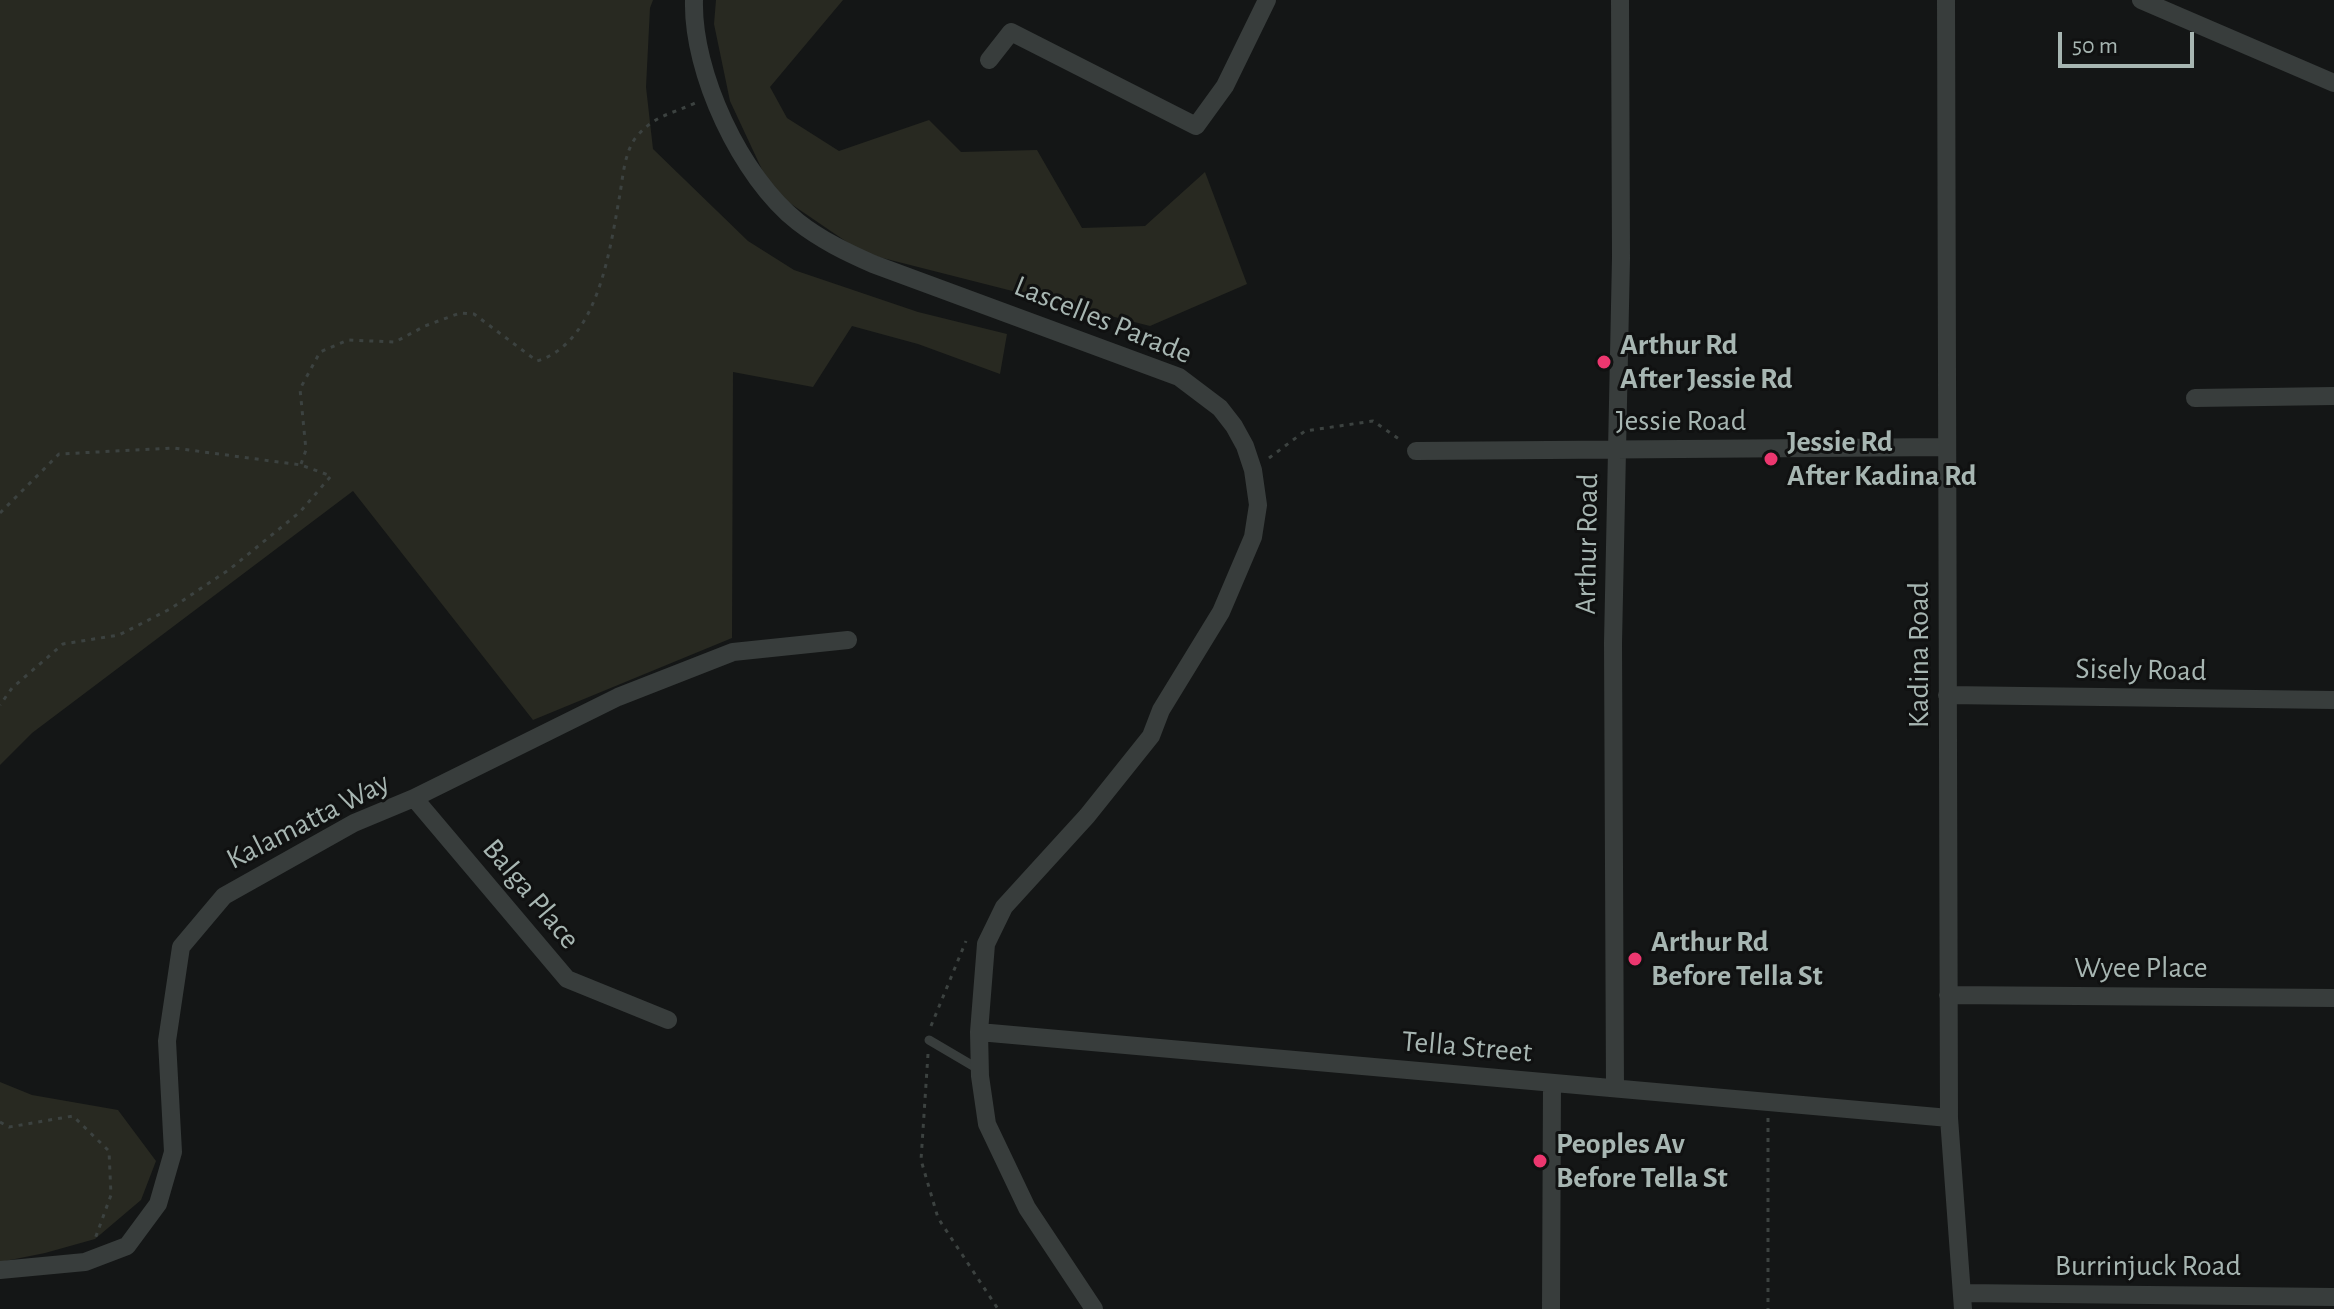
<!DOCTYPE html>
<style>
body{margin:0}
#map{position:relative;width:2334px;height:1309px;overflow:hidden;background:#141616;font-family:"Alegreya Sans",sans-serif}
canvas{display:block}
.scale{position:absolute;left:2058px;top:32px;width:136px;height:36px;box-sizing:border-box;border:4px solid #a7b6b2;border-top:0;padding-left:10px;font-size:24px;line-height:28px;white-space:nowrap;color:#a7b6b2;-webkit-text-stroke:6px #101111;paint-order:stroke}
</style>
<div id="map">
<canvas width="2334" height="1309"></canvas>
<div class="scale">50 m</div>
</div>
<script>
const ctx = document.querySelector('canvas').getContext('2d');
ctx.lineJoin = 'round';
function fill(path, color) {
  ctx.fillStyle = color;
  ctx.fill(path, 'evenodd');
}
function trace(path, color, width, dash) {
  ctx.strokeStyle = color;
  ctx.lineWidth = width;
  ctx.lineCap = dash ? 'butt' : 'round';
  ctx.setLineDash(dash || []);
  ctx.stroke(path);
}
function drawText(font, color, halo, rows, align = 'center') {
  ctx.font = font + ' "Alegreya Sans",sans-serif';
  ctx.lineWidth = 6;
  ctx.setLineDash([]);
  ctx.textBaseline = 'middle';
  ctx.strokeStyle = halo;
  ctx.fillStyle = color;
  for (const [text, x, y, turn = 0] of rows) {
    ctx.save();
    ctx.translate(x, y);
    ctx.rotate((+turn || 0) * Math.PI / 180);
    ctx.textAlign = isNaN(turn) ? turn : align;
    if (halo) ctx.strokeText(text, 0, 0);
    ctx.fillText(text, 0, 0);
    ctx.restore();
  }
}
fill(new Path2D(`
 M0,0H653L650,8L646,87L653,149L748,241L794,270L918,312L1007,334L1000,374L918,344L852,326L813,387L733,372L732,638L533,720L353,491L32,733L0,765Z
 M716,0H843L770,87L787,118L839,151L929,120L961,152L1037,150L1082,228L1145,226L1205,172L1247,284L1150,326L863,253L772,191L730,101L714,24Z
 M0,1082L32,1095L118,1110L156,1161L141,1200L95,1239L45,1253L0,1262Z`), '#282921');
trace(new Path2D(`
 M1269,458L1305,431L1373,421L1402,441
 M301,464L306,450L300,389L320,352L348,340L395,342L425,326L460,313L474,314L537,361C599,342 610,248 620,194C623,175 625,150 637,136C655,115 672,114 695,103
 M0,513L59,454L174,448L301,465L331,476L300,512L230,569L170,609L119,635L63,644L12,688L0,705
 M931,1026L966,941
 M928,1054L921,1160L938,1218L998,1309
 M1768,1118V1309
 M0,1122L9,1127L73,1116L109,1151L111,1195L95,1239`), '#3c4240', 3, [4, 6]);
trace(new Path2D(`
 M929,1040L980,1070`), '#383d3c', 9);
trace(new Path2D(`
 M694,0C692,73 741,177 798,222C821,240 846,252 873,264L1179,377L1220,408L1234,426L1245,446L1253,470L1258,505L1253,537L1221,612L1161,710L1151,736L1087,816L1004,907L986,944L979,1032L980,1076L987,1124L1027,1208L1094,1309
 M1946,0L1949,1118L1963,1309
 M2141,0L2334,83
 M989,60L1011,32L1196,126L1225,86L1267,0
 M2195,398L2334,396
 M1416,451L1947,447
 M1947,695L2334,700
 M414,798L567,979L668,1020
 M1948,995L2334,998
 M979,1032L1949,1118
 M1615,1088L1613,643L1621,258L1620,0
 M0,1270L85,1262L127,1246L158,1204L173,1152L167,1041L181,947L224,896L354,823L414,798L618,697L733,652L848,640
 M1962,1293L2334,1297
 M1551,1309L1552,1084`), '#383d3c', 18);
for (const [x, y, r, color] of [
 [1604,362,8,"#ec376f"],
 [1771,459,8,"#ec376f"],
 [1635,959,8,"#ec376f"],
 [1540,1161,8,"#ec376f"]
]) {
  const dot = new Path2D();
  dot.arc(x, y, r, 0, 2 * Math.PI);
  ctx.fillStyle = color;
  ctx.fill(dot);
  trace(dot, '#101111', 3);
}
drawText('30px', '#a7b6b2', '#101111', [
 ["Lascelles Parade",1103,320,22],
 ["Jessie Road",1681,421],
 ["Arthur Road",1587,544,-89],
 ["Kadina Road",1919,655,-90],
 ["Sisely Road",2141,670,1],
 ["Kalamatta Way",308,821,-27],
 ["Balga Place",531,894,50],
 ["Wyee Place",2141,968],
 ["Tella Street",1467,1047,5],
 ["Burrinjuck Road",2148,1266]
]);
drawText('bold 30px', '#a7b6b2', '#101111', [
 ["Arthur Rd",1620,345],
 ["After Jessie Rd",1620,379],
 ["Jessie Rd",1787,442],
 ["After Kadina Rd",1787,476],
 ["Arthur Rd",1651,942],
 ["Before Tella St",1651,976],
 ["Peoples Av",1556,1144],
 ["Before Tella St",1556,1178]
], 'left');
</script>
